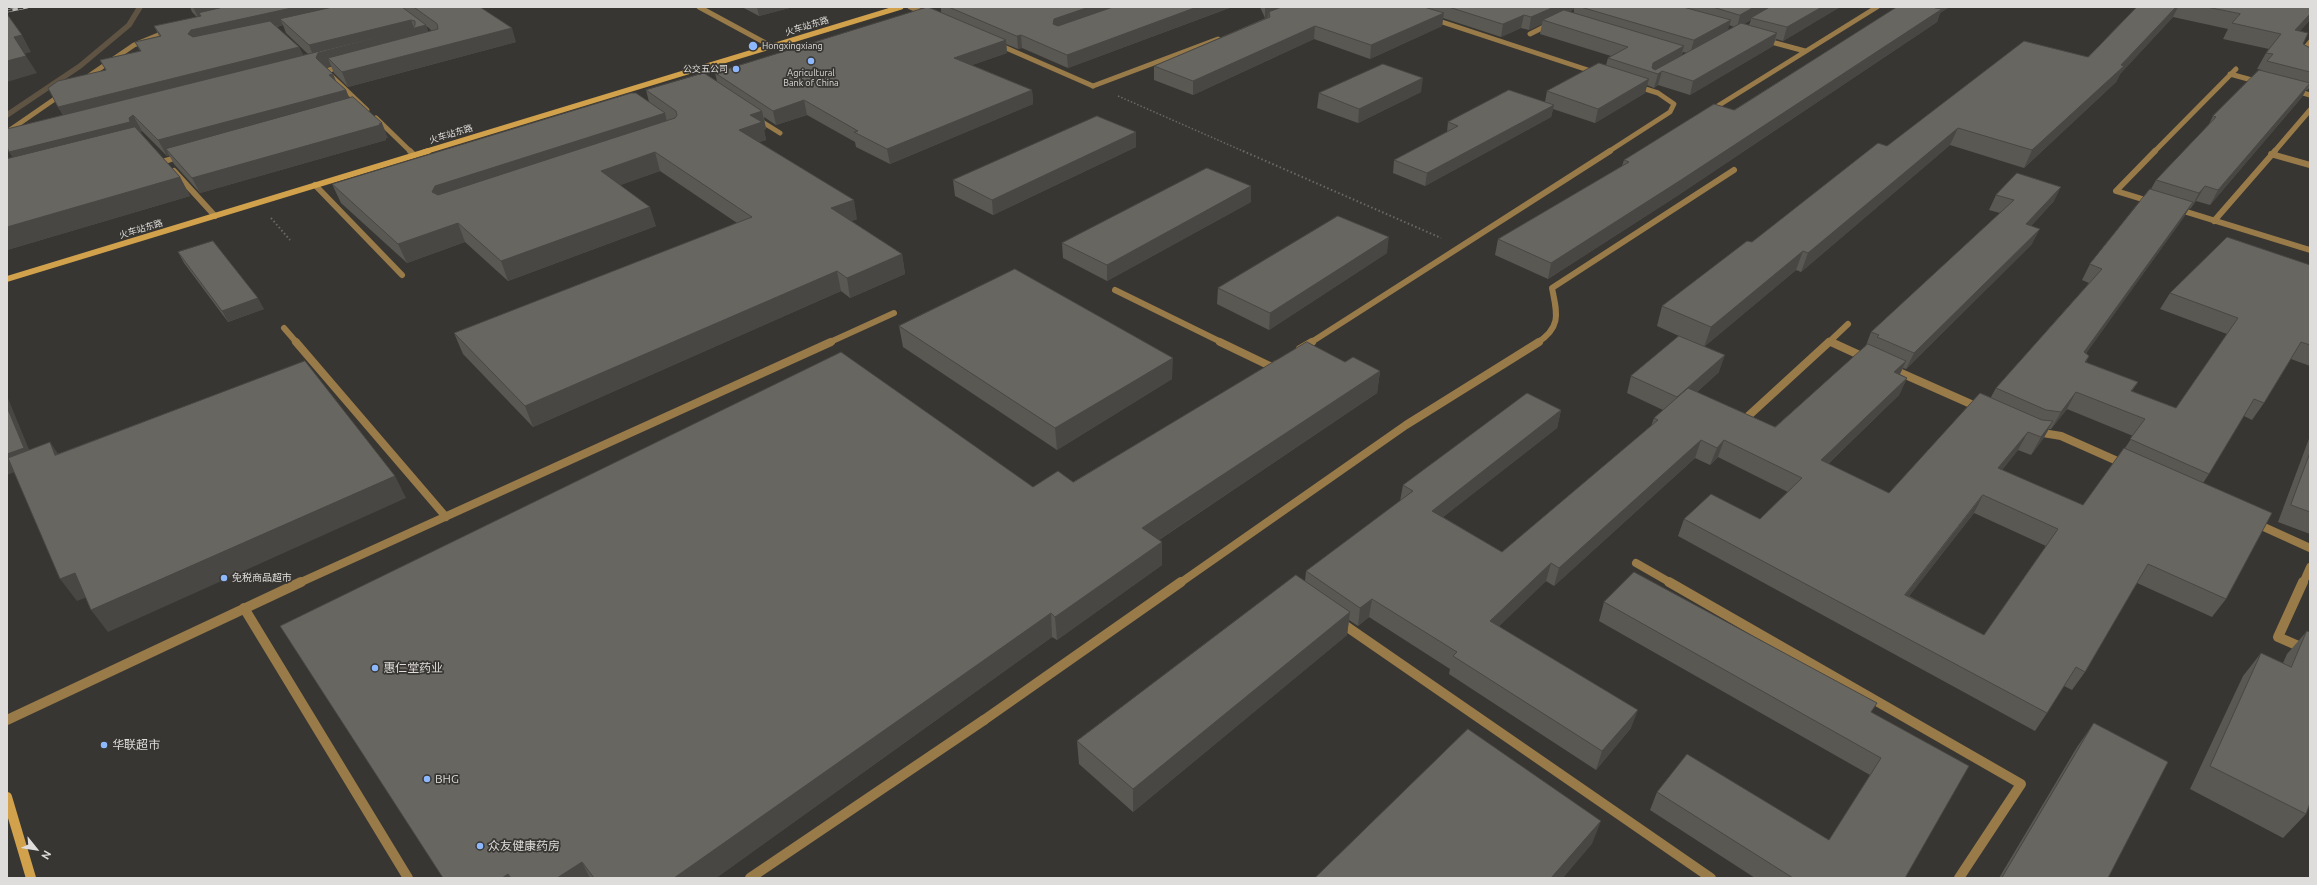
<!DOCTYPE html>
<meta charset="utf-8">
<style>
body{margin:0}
#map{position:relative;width:2317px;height:885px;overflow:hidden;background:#383632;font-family:Ubuntu,sans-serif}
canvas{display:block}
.frame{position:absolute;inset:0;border:8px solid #dfdddb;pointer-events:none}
.north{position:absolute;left:16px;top:829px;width:40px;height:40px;-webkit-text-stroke:3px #383632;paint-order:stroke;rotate:120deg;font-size:11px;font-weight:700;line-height:16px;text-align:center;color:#dfdddb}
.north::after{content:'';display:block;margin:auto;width:14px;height:18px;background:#dfdddb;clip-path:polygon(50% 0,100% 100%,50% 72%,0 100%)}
</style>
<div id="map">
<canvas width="2317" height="885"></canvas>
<div class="frame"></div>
<div class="north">N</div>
</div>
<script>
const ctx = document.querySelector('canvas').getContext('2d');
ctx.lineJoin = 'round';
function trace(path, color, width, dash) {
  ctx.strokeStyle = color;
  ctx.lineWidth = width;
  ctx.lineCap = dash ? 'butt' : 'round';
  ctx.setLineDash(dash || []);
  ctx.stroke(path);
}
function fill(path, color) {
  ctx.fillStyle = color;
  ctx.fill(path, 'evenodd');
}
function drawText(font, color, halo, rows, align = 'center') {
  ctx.font = font + ' Ubuntu,"Noto Sans SC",sans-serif';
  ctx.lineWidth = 3.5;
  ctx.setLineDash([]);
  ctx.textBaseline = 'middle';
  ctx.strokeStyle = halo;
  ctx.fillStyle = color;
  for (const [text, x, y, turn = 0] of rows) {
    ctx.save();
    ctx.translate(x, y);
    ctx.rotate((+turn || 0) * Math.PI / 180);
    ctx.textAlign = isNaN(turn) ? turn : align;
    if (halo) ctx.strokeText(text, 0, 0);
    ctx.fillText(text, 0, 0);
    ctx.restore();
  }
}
trace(new Path2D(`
 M7,115L80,66L129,25L140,7`), '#5f5443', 5.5);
trace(new Path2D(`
 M1118,96L1245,152`), '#6b6966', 1.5, [1.5, 2]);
trace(new Path2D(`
 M1243,151L1441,238
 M271,218L290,240`), '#6b6966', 2, [1.5, 2.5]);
trace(new Path2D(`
 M699,7L771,46
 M1433,19L1597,73
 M2310,42L2297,58L2310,65
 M342,66L326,71L367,110
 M2230,74L2259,82
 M1093,86L1218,39
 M2293,90L2310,95
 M376,118L411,152
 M756,118L780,133
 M1608,152L1670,112L1674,104L1658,93L1636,86
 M2154,152L2236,69
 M2274,152L2310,110`), '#997b49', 5);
trace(new Path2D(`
 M410,151L414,155
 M2271,154L2310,165
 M165,161L181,156
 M315,185L402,275
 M2152,202L2116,191L2155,151
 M2177,209L2310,250
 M2214,221L2275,151
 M1115,290L1223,343
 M284,328L297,343
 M1829,341L1833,343
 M828,343L894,313
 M1310,343L1610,151
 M1828,343L1848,324`), '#997b49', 6);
trace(new Path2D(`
 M296,342L446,517
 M1220,342L1272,367L1277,364
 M1831,342L1866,358
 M1300,349L1312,342
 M1892,369L1980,408
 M1745,419L1829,342
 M2037,432L2061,436L2124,464
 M2255,523L2310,548
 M1636,563L1671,583
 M299,583L831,342
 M2303,583L2310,567`), '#997b49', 8);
trace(new Path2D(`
 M1669,582L2021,784L1959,878
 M2303,582L2278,637L2310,651
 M244,608L408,878
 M7,720L301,582
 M750,878L984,720`), '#997b49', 10);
trace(new Path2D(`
 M910,7L927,14
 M1530,34L1550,24
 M1764,40L1805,51
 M997,44L1093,86
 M83,80L134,45L168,31
 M1716,107L1877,7
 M7,132L62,94`), '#997b49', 5);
trace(new Path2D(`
 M174,171L215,216
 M1537,343C1562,327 1557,313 1552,288L1734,170`), '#997b49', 6);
trace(new Path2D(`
 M1180,583L1406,425L1539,342`), '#997b49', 8);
trace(new Path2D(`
 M1340,622L1711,878
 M984,720L1181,582`), '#997b49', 10);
trace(new Path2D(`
 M424,152L901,7`), '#d1a14c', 5);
trace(new Path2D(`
 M7,279L428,151`), '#d1a14c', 6);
trace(new Path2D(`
 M7,797L31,878`), '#d1a14c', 10);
const rail = new Path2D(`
 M7,11L27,7`);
trace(rail, '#bab8b6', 3);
trace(rail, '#383632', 2, [5.5]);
fill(new Path2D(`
 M190,7H480L516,42L348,87L334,73L331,66L326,67L333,74L336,81L346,90L349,98L388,138H386V140L200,193L174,164L169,155L167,156L142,131L140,132L180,177L190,196L7,250V159L13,158L63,115L58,107L106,70L100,60L140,51L135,42L159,36L154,26L197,17L192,12ZM283,25L286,33L308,54L303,55L299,47L277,27ZM426,26L429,28L432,31L428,32Z
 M742,7H793L759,16Z
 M941,7H1232L1068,68L1022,48L1018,49L1006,44L1007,53L972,65L1032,90L1033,104L890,164L856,147L855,142L807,115L776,125L764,117L766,129L764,130L766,140L759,142L857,219L851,221L902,254L905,274L850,298L841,291L533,427L463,354L454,333L737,223L660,171L620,185L656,226L508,281L465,242L407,263L341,203L332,184L649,102L646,90L717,81L715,73L941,12Z
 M1260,7H1840L1783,41L1776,39L1773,46L1690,95L1658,85L1654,88L1647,85L1645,93L1595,123L1553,109L1551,117L1425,186L1393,173L1394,160L1447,132L1448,122L1545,102L1547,91L1606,65L1608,58L1611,56L1540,34L1542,24L1529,30L1521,28L1501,37L1443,18L1442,26L1370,59L1314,39L1193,95L1154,80V66L1268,17L1265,18ZM1574,9V13L1569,12ZM1751,20L1749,25L1744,24ZM1729,25L1734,27L1727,31ZM1683,52L1687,53L1681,56Z
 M1897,7H1949L1940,13L1937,22L1677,196L1548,279L1495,255L1498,239L1622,166L1624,160L1734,110Z
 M2135,7H2310V20L2300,31L2303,44L2309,47L2310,45V87L2307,90H2306L2302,97L2210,205L2196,201L2190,209L2189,208L2184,217L2086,353L2089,356L2086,362L2138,382L2132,391L2176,408L2227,334L2160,309L2170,293L2310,265V366L2291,359L2264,403L2252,420L2244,416L2209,474L2203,483L2226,599L2212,617L2137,583L2085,672L2072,690L2064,686L2047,713L2035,731L1678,536L1684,519H1760L1788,492L1718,457L1710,465L1695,458L1554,586L1546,581L1499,626L1631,728L1596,770L1449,674L1450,669L1369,617L1358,626L1349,620L1347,635L1133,812L1079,764L1077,741L1305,581L1306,571L1400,501L1403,485L1561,410L1557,428L1443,517L1502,552L1651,426L1654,418L1663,410L1627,393L1631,376L1679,336L1657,326L1662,306L1887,146L2088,57L2137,7ZM2173,17L2228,29L2223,39L2269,49L2266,53L2257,69L2262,70H2261L2213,116L2208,126L2156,180L2151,189L2090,264L2082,280L2089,283L1996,388L1991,397L1889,493L1828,464L1899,395L1907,378L1900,374L1903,368L1906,369L2032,244L2031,226L2054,201L1996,195L1989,210L2000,213L1871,332L1865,348L1775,427L1697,392L1719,372L1705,346L1796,270L1801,272L1950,145L2024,168L2116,82L2120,74ZM2067,409L2133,436L2125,448L2083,505L2002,470L2018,450L2031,455L2043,439L2049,429H2051ZM1974,513L2046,546L1984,635L1909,596Z
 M1421,92L1358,123L1317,108L1319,93Z
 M1136,132V147L993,215L955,196L953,180Z
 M1251,202L1107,281L1063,258L1062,243Z
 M178,252L264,309L228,322L184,263Z
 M1387,253L1269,330L1217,304L1218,288Z
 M899,326L1172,379L1057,450L903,347Z
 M1345,362L1380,371L1377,393L1159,540L1162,542V565L1057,640L1052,637L716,878H443L1033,487L1073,482Z
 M2310,436V534L2278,522Z
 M1604,602L1872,713L1969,766L1905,878H1755L1650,810L1657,792L1829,840L1870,775L1599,621Z
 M2307,631L2306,814L2283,838L2190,789L2243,676L2261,653L2283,663L2287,654Z
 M2094,723L2108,878H1999L2077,747Z`), '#595853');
fill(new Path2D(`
 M193,7H254L199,13L202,20L200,21Z
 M296,7H365L280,19L283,25L198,44L188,34L191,30Z
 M757,7H793L759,16Z
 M1089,7H1126L1053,37V24L1054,19Z
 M1197,7H1232L1068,68L1067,55Z
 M1265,7H1295L1269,12L1268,17L1265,18Z
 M1554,7H1575L1574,9L1547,22L1543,20L1542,24L1529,30L1531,17Z
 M1754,7H1774L1751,18V20L1737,28L1740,15Z
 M1822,7H1840L1783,41L1787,27Z
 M1936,7H1949L1940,13L1937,22L1677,196L1548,279L1551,263Z
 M2176,7H2178L2173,17L2120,74L2116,82L2024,168L2032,150L2121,65Z
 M1444,13L1442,26L1370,59L1371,45Z
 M2310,14V20L2286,46L2295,30Z
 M1524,15L1521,28L1501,37L1503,24Z
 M411,20L414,28L426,25L431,39L328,58L331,66L325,67L315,60L309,45Z
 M1731,20L1727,33L1690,54L1694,40Z
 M1315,26L1314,39L1193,95V81Z
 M512,28L516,42L348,87L342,72Z
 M1777,33L1773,46L1690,95L1693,81Z
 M22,35L31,52L24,54L14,37Z
 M1021,35L1022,48L1018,49L1017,36Z
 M1006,40L1007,53L955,71L954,58Z
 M1684,46L1680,59L1656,73L1651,71L1653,63Z
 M299,47L306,62L67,122L58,107Z
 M26,56L37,73L7,82V61Z
 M1662,71L1658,85L1654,88L1658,74Z
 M333,74L339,89L329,75Z
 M1423,78L1421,92L1358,123L1359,109Z
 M1649,79L1645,93L1595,123L1598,109Z
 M2310,83L2302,97L2210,205L2218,190Z
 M346,90L352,105L166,149L169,155L167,156L158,140Z
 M1032,90L1033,104L890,164L887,149Z
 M804,100L807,115L776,125L773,111Z
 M1554,105L1551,117L1425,186L1427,173Z
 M762,111L766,129L764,130L766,140L743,148L739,130L750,115Z
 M665,113L669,131L440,211L432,192L435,186Z
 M133,115L142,131L137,133L19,168L9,152Z
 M382,123L388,138H386V140L200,193L192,178Z
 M1958,128L1950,145L1801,272L1808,253Z
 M1136,132V147L993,215L992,200Z
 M655,152L660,171L607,190L601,171Z
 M180,177L190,196L7,250V227Z
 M1251,186V202L1107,281V265Z
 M2205,186L2196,201L2190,209L2199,193Z
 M2061,187L2054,201L2019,239L2026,224Z
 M854,200L857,219L835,228L831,208Z
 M2193,202L2184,217L2075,369L2084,352Z
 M650,207L656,226L508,281L501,261Z
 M458,223L465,242L407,263L398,244Z
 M2040,229L2032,244L1906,369L1914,353Z
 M1389,237L1387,253L1269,330L1270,313Z
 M1803,251L1796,270L1704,347L1711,327Z
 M902,254L905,274L850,298L847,278Z
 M837,271L841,291L533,427L525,406Z
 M258,298L264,309L228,322L222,311Z
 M1725,355L1719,372L1672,414L1677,397Z
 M1173,358L1172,379L1057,450L1055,428Z
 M1906,361L1898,378L1894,372Z
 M1380,371L1377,393L1142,551V528Z
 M1907,378L1899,395L1813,478L1821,460Z
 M2076,392L2067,409L2051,429L2061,412Z
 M7,396L35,464L7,475Z
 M1561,410L1557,428L1429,528L1432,511Z
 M2053,421L2043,439L2031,455L2041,437Z
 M2028,432L2018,450L1989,486L1998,468Z
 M1701,440L1695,458L1554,586L1559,568Z
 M1724,440L1718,457L1710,465L1717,448Z
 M50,442L65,464L55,455Z
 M395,476L406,498L108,632L91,610Z
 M1983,495L1974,513L1896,613L1905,595Z
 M1162,542V565L1057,640L1055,617Z
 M1551,563L1546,581L1486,639L1490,621Z
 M75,573L92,595L77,601L60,579Z
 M1372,599L1369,617L1358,626L1360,608Z
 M1350,612L1347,635L1133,812V789Z
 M1051,613L1052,637L716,878H674Z
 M1638,710L1631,728L1596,770L1602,751Z
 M1601,821L1592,844L1563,878H1551Z
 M582,862L590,878H557Z
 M508,874L510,878H502Z`), '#494744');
const building = new Path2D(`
 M224,7H296L191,30L188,34L193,37L270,21L299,47L58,107L48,88L58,81L106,70L100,60L141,51L135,42L161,36L154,26L201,16L199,13Z
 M333,7H402L426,25L318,53L316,58L333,74L329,75L346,90L158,140L133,115L129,118L130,122L9,152L7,147V129L413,28L415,25V21L411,20L309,45L280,19Z
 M414,7H480L512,28L342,72L328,58L438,29L437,24Z
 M928,7L1006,40L954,58L1032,90L887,149L854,132L858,131L804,100L773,111L715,73Z
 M949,7H1089L1054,19L1053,24L1058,26L1113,7H1197L1067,55L1021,35L1017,36Z
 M1282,7H1424L1444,13L1371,45L1315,26L1193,81L1154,66L1270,17L1269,12Z
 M1449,7H1554L1531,17L1524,15L1503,24Z
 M1581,7H1683L1731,20L1694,40Z
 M1713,7H1754L1740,15Z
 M1770,7H1822L1787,27L1751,18Z
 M1897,7H1936L1935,8L1942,9L1681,180L1551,263L1498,239L1629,162L1624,160L1714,104L1734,110Z
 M2137,7H2176L2121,65L2124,66L2032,150L1958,128L1808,253L1803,251L1711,327L1662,306L1747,241L1752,242L1878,143L1887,146L2024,41L2088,57Z
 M2207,7H2310V14L2295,30L2308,33L2303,44L2310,48V72L2267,61L2273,54L2266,53L2281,34L2232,23L2240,14Z
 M1564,10L1684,46L1653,63L1652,68L1655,70L1741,23L1777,33L1693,81L1662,71L1658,74L1608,58L1628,47L1543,20Z
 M7,14L22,35L14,37L26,56L7,61Z
 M1599,63L1649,79L1598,109L1547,91Z
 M1383,64L1423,78L1359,109L1319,93Z
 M2259,70L2310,83L2218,190L2205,186L2199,193L2156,180L2216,117L2213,116Z
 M704,73L762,111L750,115L762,122L739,130L854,200L831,208L902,254L847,278L837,271L525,406L454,333L752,217L655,152L601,171L650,207L501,261L458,223L398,244L332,184L631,93H636L665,113L435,186L432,192L438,195L675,118L677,115L676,111L646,90Z
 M1509,90L1554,105L1427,173L1394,160L1458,126L1448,122Z
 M353,97L382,123L379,124L380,125L192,178L166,149Z
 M1097,116L1136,132L992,200L953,180Z
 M135,127L180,177L7,227V159Z
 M1207,168L1251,186L1107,265L1062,243Z
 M2017,173L2061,187L2026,224L2040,229L1914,353L1877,337L1879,335L1871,332L2014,200L1996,195Z
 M2150,189L2193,202L2084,352L2089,356L2085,362L2138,382L2131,391L2176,408L2238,318L2170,293L2227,237L2310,265V345L2301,342L2264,403L2254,399L2209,474L2130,439L2145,419L2076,392L2061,412L2046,410L1996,388L2102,269L2090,264Z
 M1338,216L1389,237L1270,313L1218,288Z
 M213,241L258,298L222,311L178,252Z
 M1015,269L1173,358L1055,428L899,326Z
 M1679,336L1725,355L1677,397L1631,376Z
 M1307,342L1345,362L1353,357L1380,371L1142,528L1162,542L1055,617L1051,613L674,878H594L582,862L557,878H511L508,874L502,878H443L280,626L841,352L1033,487L1058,471L1073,482Z
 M1868,344L1906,361L1894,372L1907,378L1821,460L1889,493L1980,393L2042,420L2053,421L2041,437L2028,432L1998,468L2083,505L2124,448L2272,513L2226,599L2148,564L2085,672L2076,667L2047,713L1684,519L1711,494L1760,519L1802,478L1724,440L1717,448L1701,440L1559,568L1551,563L1490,621L1638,710L1602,751L1453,656L1457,652L1372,599L1360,608L1306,571L1413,491L1403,485L1527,393L1561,410L1432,511L1502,552L1658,420L1654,418L1688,388L1775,427ZM1983,495L2058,529L1984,635L1905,595Z
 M305,361L395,476L91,610L75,573L60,579L8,458L50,442L55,455Z
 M7,407L24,448L7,454Z
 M2310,453V512L2291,505Z
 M1634,572L1877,703L1871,712L1969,766L1905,878H1793L1657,792L1687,754L1829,840L1881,758L1604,602Z
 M1296,575L1350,612L1133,789L1077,741Z
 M2307,631L2310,632V803L2306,814L2210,766L2261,653L2291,667Z
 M2094,723L2168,762L2108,878H2002Z
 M1468,729L1601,821L1551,878H1315Z`);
fill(building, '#686661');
trace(building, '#494744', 1);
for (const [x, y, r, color] of [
 [753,46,5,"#8eb8fd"],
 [811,61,4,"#8eb8fd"],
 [736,69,4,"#8eb8fd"],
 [224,578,4,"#8eb8fd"],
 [375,668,4,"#8eb8fd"],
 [104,745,4,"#8eb8fd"],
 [427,779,4,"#8eb8fd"],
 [480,846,4,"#8eb8fd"]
]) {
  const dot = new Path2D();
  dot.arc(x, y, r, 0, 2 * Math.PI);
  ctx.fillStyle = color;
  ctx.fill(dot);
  trace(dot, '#383632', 1.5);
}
drawText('9px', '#dfdddb', '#383632', [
 ["火车站东路",807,26,-17],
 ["火车站东路",451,134,-17],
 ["火车站东路",141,229,-17]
]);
drawText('9px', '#dfdddb', '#383632', [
 ["Hongxingxiang",762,46],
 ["公交五公司",728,69,"right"],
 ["Agricultural",811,73,"center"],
 ["Bank of China",811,83,"center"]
], 'left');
drawText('10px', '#dfdddb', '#383632', [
 ["免税商品超市",232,578]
], 'left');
drawText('12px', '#dfdddb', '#383632', [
 ["惠仁堂药业",383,668],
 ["华联超市",112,745],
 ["BHG",435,779],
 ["众友健康药房",488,846]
], 'left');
</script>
